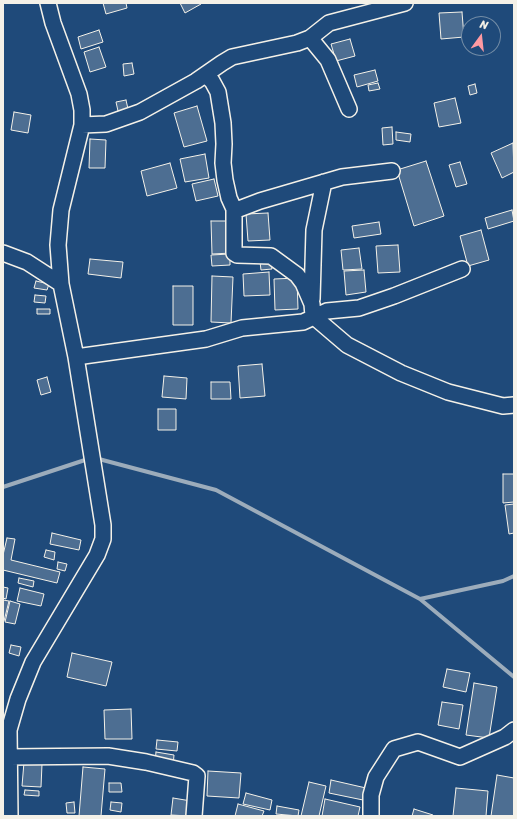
<!DOCTYPE html>
<style>
body{margin:0}
#map{position:relative;width:517px;height:819px;overflow:hidden;background:#1f4a7a;font-family:Sriracha,sans-serif}
canvas{display:block}
.frame{position:absolute;inset:0;border:4px solid #f4f1e8;pointer-events:none}
.north{position:absolute;left:461px;top:16px;width:40px;height:40px;box-sizing:border-box;background:#1f4a7a;border:1px solid #748da6;border-radius:50%;rotate:15deg;font-size:11px;font-weight:700;line-height:16px;text-align:center;color:#f4f1e8}
.north::after{content:'';display:block;margin:auto;width:14px;height:18px;background:#ff9aa2;clip-path:polygon(50% 0,100% 100%,50% 72%,0 100%)}
</style>
<div id="map">
<canvas width="517" height="819"></canvas>
<div class="frame"></div>
<div class="north">N</div>
</div>
<script>
const ctx = document.querySelector('canvas').getContext('2d');
ctx.lineJoin = 'round';
function toPath(rows) {
  const path = new Path2D();
  for (const r of rows) {
    path.moveTo(r[0], r[1]);
    for (let i = 2; i < r.length; i += 2) path.lineTo(r[i], r[i + 1]);
  }
  return path;
}
function strokePath(path, color, width, dash) {
  ctx.strokeStyle = color;
  ctx.lineWidth = width;
  ctx.lineCap = dash ? 'butt' : 'round';
  ctx.setLineDash(dash || []);
  ctx.stroke(path);
}
function fillPath(path, color) {
  ctx.fillStyle = color;
  ctx.fill(path, 'evenodd');
}
const stream = toPath([
 [95,458,216,490,420,599,503,581,514,576],
 [3,487,88,459],
 [420,599,514,677]
]);
const building = toPath([
 [103,3,126,3,127,8,106,14,103,3],
 [180,3,200,3,201,4,185,13,180,3],
 [462,12,464,37,441,39,439,13,462,12],
 [99,30,103,42,81,49,78,37,99,30],
 [350,39,355,56,336,61,331,44,350,39],
 [99,47,106,67,90,72,84,52,99,47],
 [132,63,134,74,124,76,123,64,132,63],
 [375,70,378,81,357,87,354,75,375,70],
 [378,83,380,89,369,91,368,85,378,83],
 [475,84,477,93,470,95,468,86,475,84],
 [455,98,461,123,439,127,434,103,455,98],
 [126,100,128,109,118,111,116,102,126,100],
 [197,106,207,141,184,147,174,113,197,106],
 [14,112,31,115,28,133,11,130,14,112],
 [392,127,393,144,383,145,382,128,392,127],
 [396,132,411,134,410,142,396,140,396,132],
 [90,139,106,140,105,168,89,168,90,139],
 [513,143,514,172,502,178,491,153,513,143],
 [205,154,209,178,185,182,180,159,205,154],
 [426,161,444,216,414,226,397,170,426,161],
 [460,162,467,184,456,187,449,165,460,162],
 [170,163,177,188,147,196,141,171,170,163],
 [214,179,218,196,196,201,192,184,214,179],
 [512,210,514,221,488,229,485,218,512,210],
 [268,213,270,240,248,241,246,214,268,213],
 [211,221,231,221,232,253,212,254,211,221],
 [379,222,381,234,354,238,352,226,379,222],
 [481,230,489,260,468,266,460,236,481,230],
 [398,245,400,272,378,273,376,246,398,245],
 [359,248,362,269,343,270,341,250,359,248],
 [230,254,230,265,212,266,211,255,230,254],
 [90,259,123,262,121,278,88,274,90,259],
 [271,261,272,269,261,270,260,262,271,261],
 [364,270,366,292,346,295,344,271,364,270],
 [269,272,270,295,244,296,243,274,269,272],
 [212,276,233,277,231,323,211,322,212,276],
 [297,278,298,309,275,310,274,279,297,278],
 [36,281,49,284,47,290,34,288,36,281],
 [173,286,193,286,193,325,173,325,173,286],
 [35,295,46,296,45,303,34,302,35,295],
 [37,309,50,309,50,314,37,314,37,309],
 [262,364,265,396,240,398,238,366,262,364],
 [164,376,187,378,186,399,162,397,164,376],
 [47,377,51,392,41,395,37,380,47,377],
 [211,382,230,382,231,399,211,399,211,382],
 [158,409,176,409,176,430,158,430,158,409],
 [503,474,514,474,514,502,503,503,503,474],
 [514,504,514,533,509,534,505,505,514,504],
 [52,533,81,540,79,550,50,544,52,533],
 [7,538,15,539,11,560,60,572,57,583,3,570,3,555,7,538],
 [46,550,55,552,54,560,44,557,46,550],
 [58,562,67,564,65,571,57,569,58,562],
 [19,578,34,581,33,587,18,583,19,578],
 [3,587,8,588,6,599,3,598,3,587],
 [20,588,44,594,41,606,17,601,20,588],
 [3,600,9,601,4,621,3,621,3,600],
 [10,601,20,604,15,624,5,622,10,601],
 [11,645,21,647,19,656,9,653,11,645],
 [72,653,112,662,106,686,67,677,72,653],
 [447,669,470,673,466,692,443,687,447,669],
 [474,683,497,687,489,738,466,735,474,683],
 [442,702,463,705,459,729,438,725,442,702],
 [131,709,132,739,105,739,104,710,131,709],
 [157,740,178,742,177,751,156,749,157,740],
 [156,752,174,755,173,766,155,763,156,752],
 [24,762,42,764,41,787,22,786,24,762],
 [83,767,105,769,101,816,79,816,83,767],
 [208,771,241,773,239,798,207,796,208,771],
 [497,775,514,778,514,816,491,816,497,775],
 [331,780,366,788,363,800,329,793,331,780],
 [309,782,326,786,319,816,301,816,309,782],
 [109,783,121,783,122,792,109,792,109,783],
 [456,788,488,791,486,816,453,816,456,788],
 [25,790,39,791,39,796,24,795,25,790],
 [246,793,272,800,270,810,243,804,246,793],
 [173,798,191,801,189,816,171,815,173,798],
 [325,799,360,807,358,816,322,816,325,799],
 [74,802,75,813,67,813,66,803,74,802],
 [111,802,122,803,121,812,110,810,111,802],
 [238,804,264,811,262,816,235,816,238,804],
 [277,806,299,810,298,816,276,814,277,806],
 [414,809,433,815,433,816,412,816,414,809]
]);
const minor = toPath([
 [310,38,328,60,349,109],
 [205,75,212,81,218,92,223,123,224,144,223,163,225,180,229,198,234,209,234,253,237,255,271,256,297,275,303,283,312,304,313,316,347,345,401,373,448,392,503,406,514,405],
 [82,125,106,124,140,112,196,81,222,63,232,57,297,43,310,38,329,23,405,3],
 [234,209,239,209,260,201,342,177,392,171],
 [3,253,27,262,61,284],
 [312,299,314,230,324,182],
 [76,357,206,339,242,328,303,322,327,311,359,308,394,296,462,269],
 [9,757,108,756,146,762,193,773,197,776,194,816],
 [10,816,9,730,18,699,33,662,97,555,103,539,103,525,76,357,61,284,58,245,61,210,82,125,82,110,79,94,53,23,48,3],
 [371,816,371,795,376,777,394,749,418,742,460,757,505,737,514,730]
]);
strokePath(stream, '#9cacbb', 4);
fillPath(building, '#4d6e92');
strokePath(building, '#f4f1e8', 1);
strokePath(minor, '#f4f1e8', 18);
strokePath(minor, '#1f4a7a', 15);
</script>
